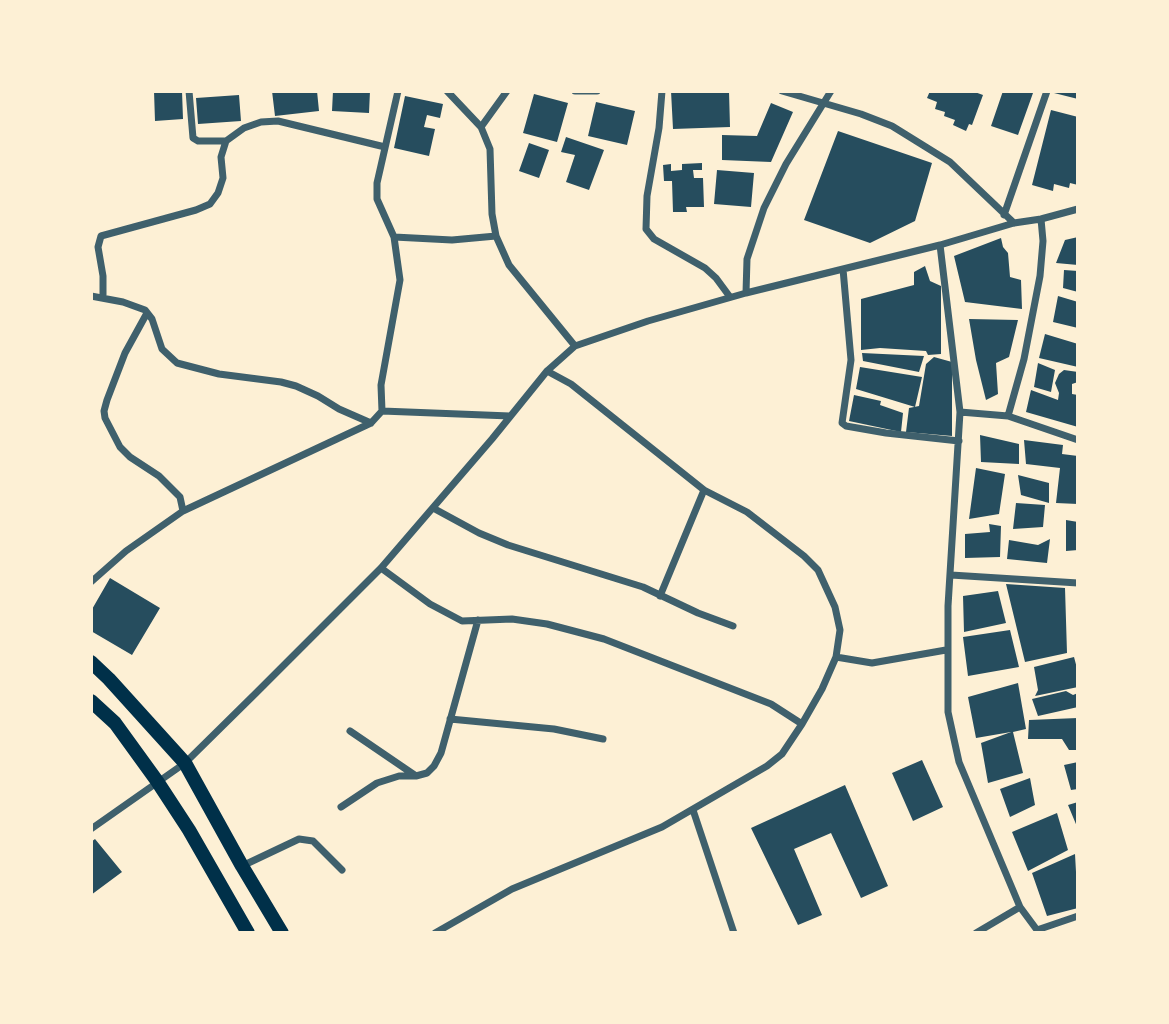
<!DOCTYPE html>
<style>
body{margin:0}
#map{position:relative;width:1169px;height:1024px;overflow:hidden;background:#fdf0d5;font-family:"Work Sans",sans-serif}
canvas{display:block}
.frame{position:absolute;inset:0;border:93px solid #fdf0d5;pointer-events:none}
</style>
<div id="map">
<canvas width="1169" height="1024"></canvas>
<div class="frame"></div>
</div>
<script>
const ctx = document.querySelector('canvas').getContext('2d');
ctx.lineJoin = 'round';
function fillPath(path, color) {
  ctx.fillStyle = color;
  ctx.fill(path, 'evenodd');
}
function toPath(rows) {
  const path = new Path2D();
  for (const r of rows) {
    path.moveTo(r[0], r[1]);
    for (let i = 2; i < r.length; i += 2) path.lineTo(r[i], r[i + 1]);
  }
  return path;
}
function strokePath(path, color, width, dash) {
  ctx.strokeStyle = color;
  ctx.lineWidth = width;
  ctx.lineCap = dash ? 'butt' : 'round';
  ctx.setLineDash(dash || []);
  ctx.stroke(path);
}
const building = toPath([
 [154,91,182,91,183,119,155,121],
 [272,91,317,91,319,111,275,116],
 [333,91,370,91,369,113,332,111],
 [671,91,729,91,730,127,673,129],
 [930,91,972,91,983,95,972,125,969,124,966,131,953,125,955,120,944,116,945,112,935,109,937,102,927,98],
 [1003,91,1033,93,1018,135,991,126],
 [1054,91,1078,91,1078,99,1054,93],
 [534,94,568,103,557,142,523,133],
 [239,95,241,121,198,124,196,98],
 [405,96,443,104,440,118,427,115,424,127,435,129,429,156,394,148],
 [596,102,635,111,627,145,588,136],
 [771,103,793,112,771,162,722,160,722,135,757,136],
 [1051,110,1078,117,1078,185,1070,183,1069,188,1054,184,1053,191,1032,185],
 [838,131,932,163,915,221,870,243,804,220],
 [566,137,604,150,589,190,566,182,575,155,561,152],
 [529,143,549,150,539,178,519,171],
 [702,163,702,170,693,170,694,178,703,178,704,207,686,207,687,212,673,212,672,181,664,181,663,165,671,164,671,171,682,170,682,164],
 [717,170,754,173,751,207,714,204],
 [1078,237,1078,265,1056,263,1065,240],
 [1001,238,1003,247,1008,253,1010,277,1021,280,1022,309,965,302,954,256],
 [925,266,930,281,941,286,941,354,928,355,926,351,880,348,861,350,861,299,914,285,914,272],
 [1064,270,1078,271,1078,292,1063,288],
 [1058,296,1078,302,1078,328,1053,322],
 [969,319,1018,320,1009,357,996,363,998,394,986,400,976,360],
 [1045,334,1078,344,1078,367,1039,358],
 [862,353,924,356,919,372,863,361],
 [934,357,952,362,952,436,906,432,909,408,919,406,926,364],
 [1038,363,1055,370,1051,392,1034,387],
 [860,367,922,377,915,407,856,389],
 [1064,370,1078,372,1078,382,1072,384,1072,394,1078,395,1078,427,1026,412,1031,390,1058,400,1059,393,1055,383,1059,374],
 [854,395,881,401,880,405,903,413,901,432,849,421],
 [980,435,1019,444,1019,464,981,462],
 [1024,440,1063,445,1062,454,1078,456,1078,504,1056,503,1060,468,1026,464],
 [976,468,1005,474,999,514,969,519],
 [1018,475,1049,483,1049,503,1021,495],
 [1016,503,1045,505,1043,527,1013,529],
 [1066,520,1078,522,1078,550,1066,551],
 [989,524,1001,526,1000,557,965,558,965,534,990,532],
 [1050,539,1047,563,1007,559,1009,540,1038,545],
 [110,578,160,608,132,655,91,631,91,611],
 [1006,584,1065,588,1067,653,1025,662],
 [998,591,1006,623,964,632,963,596],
 [1010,630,1019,667,968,676,963,637],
 [1074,657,1078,672,1078,687,1035,696,1038,690,1034,667],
 [1018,683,1026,729,1013,732,1023,773,988,783,981,743,1011,732,976,738,968,697],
 [1066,691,1073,695,1078,693,1078,707,1038,716,1032,699],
 [1078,718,1078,750,1069,750,1062,739,1028,739,1029,720],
 [922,760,943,807,913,821,892,773],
 [1078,762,1078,789,1071,790,1064,765],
 [1030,778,1035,805,1010,817,1000,789],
 [845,785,888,886,861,898,831,833,794,849,822,915,798,925,751,828],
 [1078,802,1078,829,1068,805],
 [1057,813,1068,850,1028,871,1012,832],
 [95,839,122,872,91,895,91,842],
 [1075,854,1078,908,1047,916,1032,873]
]);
const minor = toPath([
 [189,91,193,138,198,141,226,141],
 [447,91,481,127,490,149,492,214,496,236,509,265,575,346],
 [575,91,597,91],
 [662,91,659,128,647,196,646,229,654,239,705,268,716,278,730,297],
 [782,91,861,114,892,126,950,162,1014,223],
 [481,127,507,91],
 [1004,215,1047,91],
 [394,237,452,240,496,236],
 [940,245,960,412,948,606,948,712,959,762,1020,907,1037,930],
 [843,269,851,360,842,423,846,426,886,433,959,441],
 [746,293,747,259,764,208,786,164,831,91],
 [91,296,123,302,145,310,152,319,162,349,177,363,219,374,281,382,296,386,318,396,339,409,371,423],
 [103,298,103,276,98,247,101,236,196,210,210,204,218,193,223,178,221,157,226,141,244,128,261,122,278,121,385,147],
 [147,313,125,353,107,400,104,411,105,418,120,447,130,457,159,476,180,497,183,511],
 [382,411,381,385,400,280,394,237,377,199,377,183,398,91],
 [960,412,1008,416,1078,440],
 [1008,416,1024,359,1040,276,1043,241,1041,219],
 [433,508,479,533,508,545,643,587,698,613,733,626],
 [381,568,430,604,462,621,512,619,547,624,604,639,771,704,802,724],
 [951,575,1078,583],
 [91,582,126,551,183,511,371,423,382,411,510,416],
 [660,596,704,490],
 [836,657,872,663,946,650],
 [450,719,554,729,603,739],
 [416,776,427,773,434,766,441,753,478,620],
 [341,807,377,783,399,776,416,776,350,731],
 [693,810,734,933],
 [91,829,185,763,256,693,381,568,492,439,547,371,575,346,648,321,746,293,940,245,1014,223,1041,219,1078,209],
 [242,866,299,839,313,841,342,870],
 [1038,932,1037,930,1078,916],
 [435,933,512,889,662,827,767,766,782,754,802,724,822,689,836,657,840,630,835,607,818,570,804,556,747,512,704,490,571,384,547,371],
 [976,933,1020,907]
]);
const secondary = toPath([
 [91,662,109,679,185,763,242,866,282,933],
 [91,701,115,723,157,781,189,830,248,933]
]);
fillPath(building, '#264d5e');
strokePath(minor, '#3f606c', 7);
strokePath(secondary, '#003049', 14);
</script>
